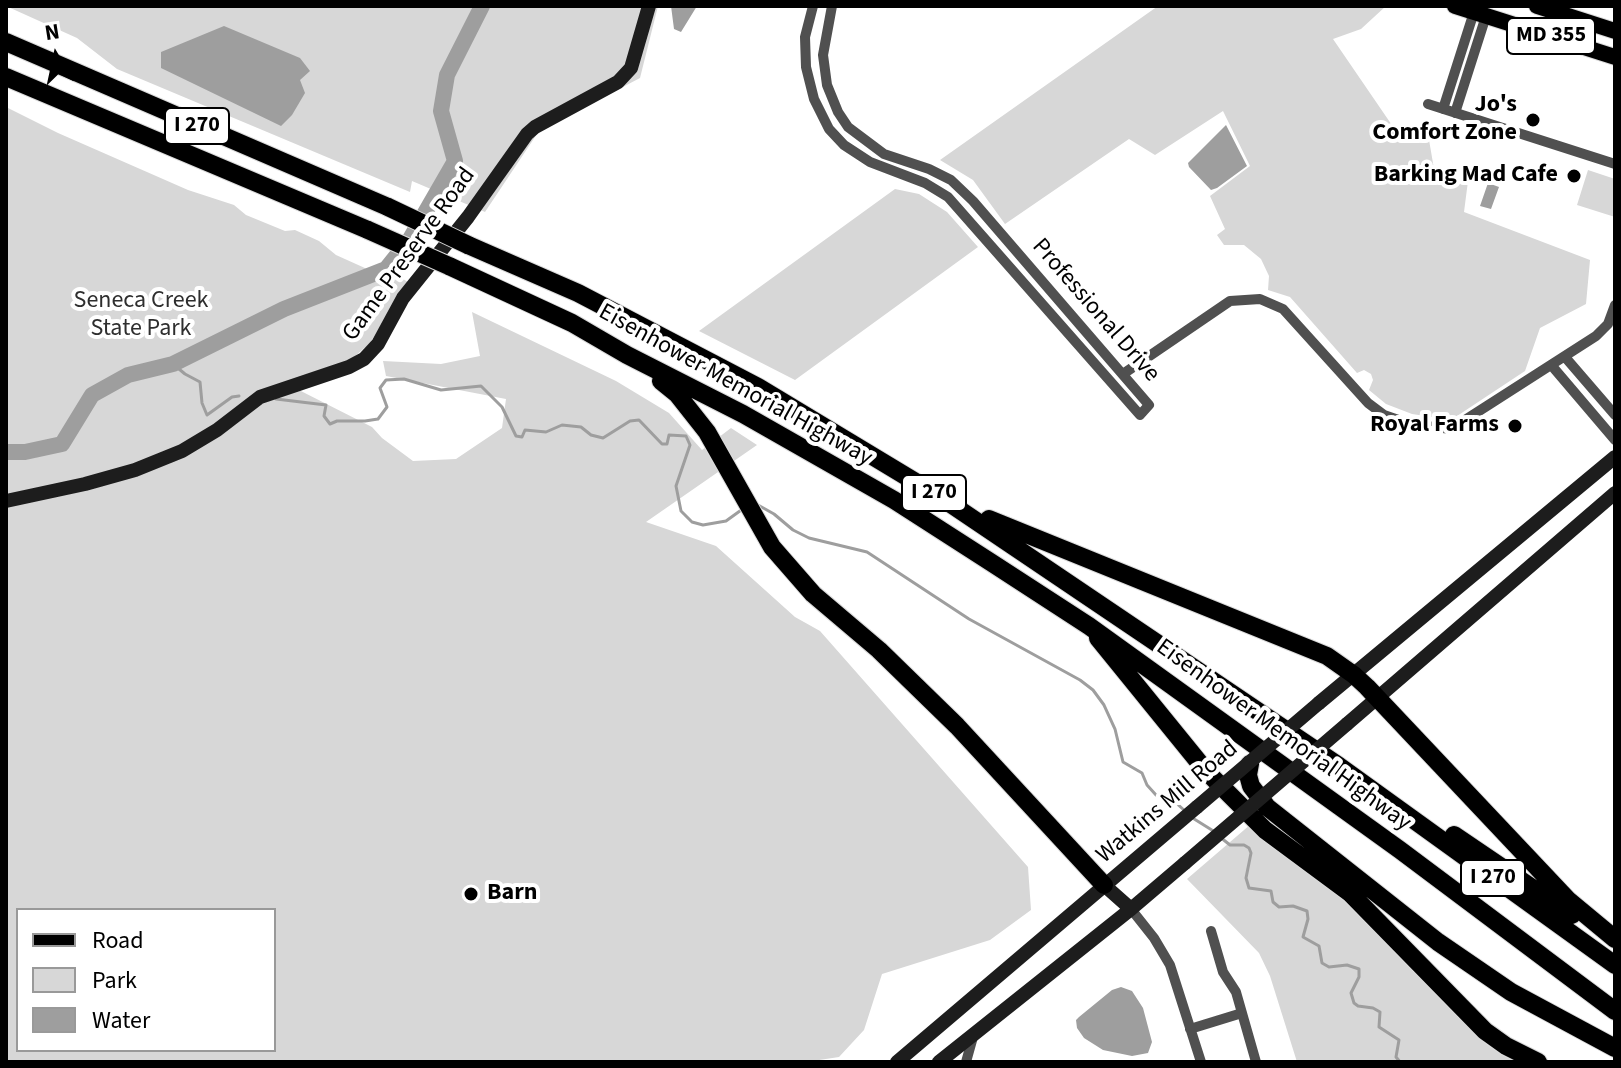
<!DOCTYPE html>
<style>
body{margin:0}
#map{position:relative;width:1621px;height:1068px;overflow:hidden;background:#fff;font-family:"Source Sans 3",sans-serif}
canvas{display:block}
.frame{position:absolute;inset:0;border:8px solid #000;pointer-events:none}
.legend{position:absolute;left:16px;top:908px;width:260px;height:144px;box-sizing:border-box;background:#fff;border:2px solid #999;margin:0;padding:10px 14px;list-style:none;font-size:24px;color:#000}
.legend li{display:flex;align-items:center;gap:16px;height:40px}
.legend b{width:40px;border:2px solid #999}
.north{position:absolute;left:16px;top:16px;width:80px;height:80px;-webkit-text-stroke:6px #fff;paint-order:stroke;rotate:351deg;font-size:22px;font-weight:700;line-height:32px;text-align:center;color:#000}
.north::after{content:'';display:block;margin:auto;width:28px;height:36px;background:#000;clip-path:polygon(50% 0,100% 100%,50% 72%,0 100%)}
</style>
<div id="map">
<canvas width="1621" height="1068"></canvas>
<div class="frame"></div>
<ul class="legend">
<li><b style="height:10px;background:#000"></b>Road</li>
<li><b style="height:22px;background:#d7d7d7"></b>Park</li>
<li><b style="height:22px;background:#9e9e9e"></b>Water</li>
</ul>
<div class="north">N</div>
</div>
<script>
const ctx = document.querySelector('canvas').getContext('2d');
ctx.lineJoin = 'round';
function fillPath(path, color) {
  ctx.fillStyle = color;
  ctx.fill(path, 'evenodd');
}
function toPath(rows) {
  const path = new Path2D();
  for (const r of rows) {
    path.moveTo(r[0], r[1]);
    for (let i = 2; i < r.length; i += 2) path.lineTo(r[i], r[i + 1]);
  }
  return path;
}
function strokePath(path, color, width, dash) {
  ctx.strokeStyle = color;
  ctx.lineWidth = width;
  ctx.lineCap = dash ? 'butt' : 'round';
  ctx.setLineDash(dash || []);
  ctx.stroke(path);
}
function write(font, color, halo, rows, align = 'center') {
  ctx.font = font + ' "Source Sans 3",sans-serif';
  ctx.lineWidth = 8;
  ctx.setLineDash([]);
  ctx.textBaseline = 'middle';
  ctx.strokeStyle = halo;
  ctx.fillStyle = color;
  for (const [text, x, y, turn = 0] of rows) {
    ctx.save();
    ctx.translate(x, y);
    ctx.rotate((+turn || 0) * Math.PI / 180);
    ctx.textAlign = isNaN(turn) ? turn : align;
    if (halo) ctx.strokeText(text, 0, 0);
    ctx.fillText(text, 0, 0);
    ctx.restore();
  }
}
const green = toPath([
 [6,6,658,6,640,78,539,131,485,212,412,181,410,192,117,69,77,38],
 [1158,6,1386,6,1361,29,1333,39,1398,134,1428,134,1434,169,1468,181,1464,212,1590,260,1586,304,1540,328,1525,371,1451,420,1412,414,1386,404,1369,390,1373,380,1371,374,1364,370,1357,373,1290,297,1268,290,1269,276,1261,259,1244,245,1224,245,1217,235,1225,229,1210,196,1250,166,1223,111,1155,155,1129,139,1005,224,973,180,940,160],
 [6,107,58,133,188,190,234,205,246,215,285,231,295,230,319,241,336,255,376,273,386,269,408,282,370,343,353,358,341,366,287,384,372,427,382,438,413,461,456,459,502,428,506,399,386,376,383,361,441,364,480,356,472,312,616,381,669,413,702,450,731,428,757,445,646,522,716,546,795,617,820,631,1028,867,1031,910,990,940,882,974,864,1030,839,1057,806,1062,6,1062],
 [18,910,274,910,274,1050,18,1050],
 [1588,170,1615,179,1615,217,1577,205],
 [895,189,919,194,947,212,978,247,795,380,699,331],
 [1251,824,1342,892,1526,1062,1297,1062,1270,976,1259,953,1187,879]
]);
const water = toPath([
 [671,6,697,6,681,32,674,29],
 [224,26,300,58,310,71,300,80,305,93,292,115,281,126,161,68,161,52],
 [1226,125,1247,166,1217,188,1211,190,1189,167,1188,163],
 [1488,183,1499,187,1491,209,1480,206],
 [1121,987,1132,991,1143,1008,1152,1042,1148,1053,1132,1056,1103,1050,1084,1038,1077,1028,1076,1020,1079,1017,1112,990]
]);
const stream = toPath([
 [173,364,185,374,200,382,202,403,207,415,232,397,239,396],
 [276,399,326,405,324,416,330,424,337,421,365,421,378,419,387,407,380,388,386,380,404,379,441,390,481,386,502,407,516,436,522,437,525,430,546,432,562,425,581,427,591,435,603,438,630,421,639,420,662,444,667,444,669,435,686,436,690,445,676,486,681,511,692,522,703,525,726,521,744,508],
 [758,505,774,514,793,530,809,538,867,552,969,619,1080,680,1093,690,1104,705,1115,729,1123,762,1142,773,1147,785,1156,795,1174,801,1185,811],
 [1191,817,1215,832],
 [1220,837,1230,845,1244,845,1249,848,1251,853,1246,878,1249,888,1271,891,1273,902,1279,907,1293,906,1307,911,1308,919,1303,937,1319,946,1322,963,1329,967,1347,965,1359,969,1359,977,1351,993,1354,1003,1358,1006,1373,1008,1380,1012,1379,1027,1399,1040,1396,1057,1400,1062]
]);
const river = toPath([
 [6,452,25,452,62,444,92,395,128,375,173,364,284,309,386,269,410,239,455,161,441,111,447,75,482,6]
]);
const street = toPath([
 [813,6,805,37,806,67,814,99,829,129,844,145,870,162,925,183,948,197,1140,415,1149,405,973,201,951,180,929,169,884,154,848,127,838,112,827,85,823,55,832,6],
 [1428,104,1615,164],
 [1443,109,1474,12],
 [1455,113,1486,16],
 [1565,357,1615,415],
 [1552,366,1615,440],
 [1123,374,1230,301,1260,299,1283,309,1368,403,1384,415,1410,424,1451,429,1596,336,1608,324,1615,305],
 [1131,909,1154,938,1170,965,1201,1062],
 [1211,931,1223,972,1236,992,1256,1062],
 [1190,1029,1242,1013],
 [966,1062,973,1037]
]);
const secondary = toPath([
 [6,501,85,484,135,470,182,451,217,430,260,397,349,367,364,359,378,344,403,298,468,217,527,134,535,127,618,82,631,68,649,6],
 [1319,703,1615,457],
 [1347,724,1615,493],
 [1104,885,1131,909],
 [897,1062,1197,807],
 [939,1062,1131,909,1185,863]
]);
const primary = toPath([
 [1455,6,1615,57],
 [1537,6,1615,31]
]);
const highway = toPath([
 [6,42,388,207],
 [6,77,368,230],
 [468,245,578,293,758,387,942,498,1339,766,1615,965],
 [449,266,572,323,627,355,743,414,894,500,992,563,1089,626,1400,850,1615,1011],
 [661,381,677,394,707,432,772,547,813,594,879,650,957,726,1104,885],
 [989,519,1327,656,1354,675,1367,687,1568,900,1615,939],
 [1098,638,1206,771,1265,830,1350,893,1485,1031,1506,1046,1538,1062],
 [1250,764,1248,775,1251,786,1267,807,1438,942,1511,992,1615,1048],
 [1454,835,1572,915]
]);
const secondaryBridge = toPath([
 [1197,807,1319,703],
 [1185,863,1347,724]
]);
const highwayBridge = toPath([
 [388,207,468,245],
 [368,230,449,266]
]);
const markers = [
 [1533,120,8,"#000"],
 [1574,176,8,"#000"],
 [1515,426,8,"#000"],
 [471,894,8,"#000"]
];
const shields = [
 [1551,36,88],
 [197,126,64],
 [934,493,64],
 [1493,878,64]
];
const shieldNames = [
 ["MD 355",1551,36],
 ["I 270",197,126],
 ["I 270",934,493],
 ["I 270",1493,878]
];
const poiNames = [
 ["Jo's",1517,106],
 ["Comfort Zone",1517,134],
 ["Barking Mad Cafe",1558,176],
 ["Royal Farms",1499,426],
 ["Barn",487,894,"left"]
];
const streetNames = [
 ["Game Preserve Road",410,255,-54],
 ["Professional Drive",1095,311,49],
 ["Eisenhower Memorial Highway",735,386,29],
 ["Eisenhower Memorial Highway",1283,736,36],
 ["Watkins Mill Road",1168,803,-40]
];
const parkNames = [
 ["Seneca Creek",141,302],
 ["State Park",141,330]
];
fillPath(green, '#d7d7d7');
fillPath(water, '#9e9e9e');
strokePath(stream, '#9e9e9e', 3);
strokePath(river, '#9e9e9e', 16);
strokePath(primary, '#dbdbdb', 18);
strokePath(highway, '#dbdbdb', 20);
strokePath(street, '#505050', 10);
strokePath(secondary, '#1d1d1d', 14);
strokePath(primary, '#000', 16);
strokePath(highway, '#000', 18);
strokePath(highwayBridge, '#dbdbdb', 20, []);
strokePath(secondaryBridge, '#1d1d1d', 14);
strokePath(highwayBridge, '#000', 18);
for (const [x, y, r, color] of markers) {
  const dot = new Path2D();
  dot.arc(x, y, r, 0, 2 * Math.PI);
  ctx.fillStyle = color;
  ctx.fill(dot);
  strokePath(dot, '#fff', 3);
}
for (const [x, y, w] of shields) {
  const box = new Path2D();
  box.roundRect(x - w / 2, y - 18, w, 36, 6);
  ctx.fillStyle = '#fff';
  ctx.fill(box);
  strokePath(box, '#000', 2);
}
write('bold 22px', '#000', null, shieldNames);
write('bold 24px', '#000', '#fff', poiNames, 'right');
write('24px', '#000', '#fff', streetNames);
write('24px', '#2e2e2e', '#fff', parkNames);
</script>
